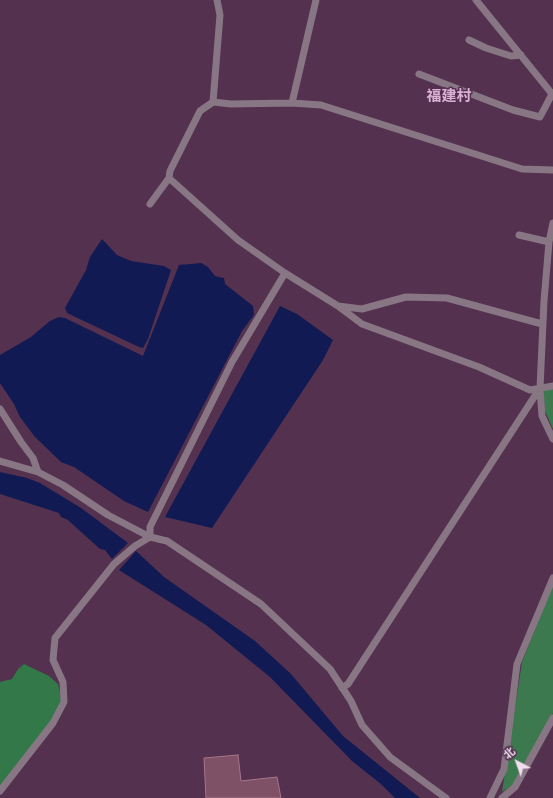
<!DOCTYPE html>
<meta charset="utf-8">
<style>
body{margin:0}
#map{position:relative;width:553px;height:798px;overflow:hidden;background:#53314f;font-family:Montserrat,"Noto Sans SC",sans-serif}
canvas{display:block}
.north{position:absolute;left:497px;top:742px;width:40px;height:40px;-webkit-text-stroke:3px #53314f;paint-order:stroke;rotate:319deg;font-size:11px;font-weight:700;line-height:16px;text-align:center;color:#f3ddf0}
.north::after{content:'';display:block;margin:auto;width:14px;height:18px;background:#f3ddf0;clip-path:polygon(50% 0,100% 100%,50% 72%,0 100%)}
</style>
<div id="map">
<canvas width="553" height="798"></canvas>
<div class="north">北</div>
</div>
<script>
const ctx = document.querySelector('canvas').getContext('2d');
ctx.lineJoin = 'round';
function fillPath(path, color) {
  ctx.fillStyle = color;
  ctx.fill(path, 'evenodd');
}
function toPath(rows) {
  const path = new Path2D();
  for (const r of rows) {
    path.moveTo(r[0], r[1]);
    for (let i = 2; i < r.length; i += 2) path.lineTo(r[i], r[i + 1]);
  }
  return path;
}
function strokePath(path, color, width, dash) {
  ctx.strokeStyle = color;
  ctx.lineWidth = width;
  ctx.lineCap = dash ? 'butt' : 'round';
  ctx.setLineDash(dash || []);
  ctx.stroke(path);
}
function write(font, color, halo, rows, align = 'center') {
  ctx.font = font + ' Montserrat,"Noto Sans SC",sans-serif';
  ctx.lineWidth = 3;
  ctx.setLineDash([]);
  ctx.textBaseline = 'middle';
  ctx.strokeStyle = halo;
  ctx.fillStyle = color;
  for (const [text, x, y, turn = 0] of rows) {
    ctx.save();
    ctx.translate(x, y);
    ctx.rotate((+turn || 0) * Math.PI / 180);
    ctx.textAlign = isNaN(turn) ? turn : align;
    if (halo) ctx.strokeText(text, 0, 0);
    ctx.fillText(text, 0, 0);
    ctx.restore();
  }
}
const green = toPath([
 [543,389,553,389,553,429,545,411],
 [553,585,553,713,513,785,502,792,522,662]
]);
const forest = toPath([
 [24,664,49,676,58,684,62,702,51,722,0,787,0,682,12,679,18,669]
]);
const water = toPath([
 [102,239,117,255,131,261,164,266,171,270,148,339,143,348,139,347,67,313,65,308,86,270,90,257],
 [201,263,208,267,215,276,224,278,225,284,253,306,254,315,242,331,148,512,124,501,74,467,61,462,35,437,20,417,14,404,0,383,0,355,31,337,50,321,59,317,65,318,143,356,179,265],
 [280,306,297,314,333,340,323,360,212,528,165,517],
 [0,472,27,478,40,483,81,508,128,543,112,559,105,550,100,549,68,520,61,517,59,513,0,494],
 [136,551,164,577,255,641,291,674,343,736,420,798,395,798,381,784,352,761,270,677,206,625,119,570]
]);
const building = toPath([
 [238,755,241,781,277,777,281,798,206,798,204,758,238,755]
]);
const street = toPath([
 [476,0,553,95],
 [469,40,486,48,511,56,521,55],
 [419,74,513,110,540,117,552,94],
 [213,102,220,15,217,0],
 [292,103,316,0],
 [150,204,169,178],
 [553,223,549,242,544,301,540,388,542,416,553,439],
 [519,235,549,242],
 [338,306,362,324,479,367,530,390,553,386],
 [542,324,447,298,406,297,362,309,338,306,285,273,238,240,169,178,170,171,200,111,213,102,231,104,292,103,321,105,522,169,553,170],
 [0,409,21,442,33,458,38,472],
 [0,461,38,472,63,485,108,515,150,537],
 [150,537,150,527,232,362,285,273],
 [342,688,348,684,540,388],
 [0,791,53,723,64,702,63,682,53,660,55,638,114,564,135,546,150,537,167,541,261,604,330,669,351,701,362,725,390,757,446,798],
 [490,798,504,769,517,664,553,578],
 [502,798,515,787,553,718]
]);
const quarterNames = [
 ["福建村",449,97]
];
fillPath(green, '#3d794e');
fillPath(forest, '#337848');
fillPath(water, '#121a53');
fillPath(building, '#7f5166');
strokePath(building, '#a7768c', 1);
strokePath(street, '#887685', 7);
write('bold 15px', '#dab0d4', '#53314f', quarterNames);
</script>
